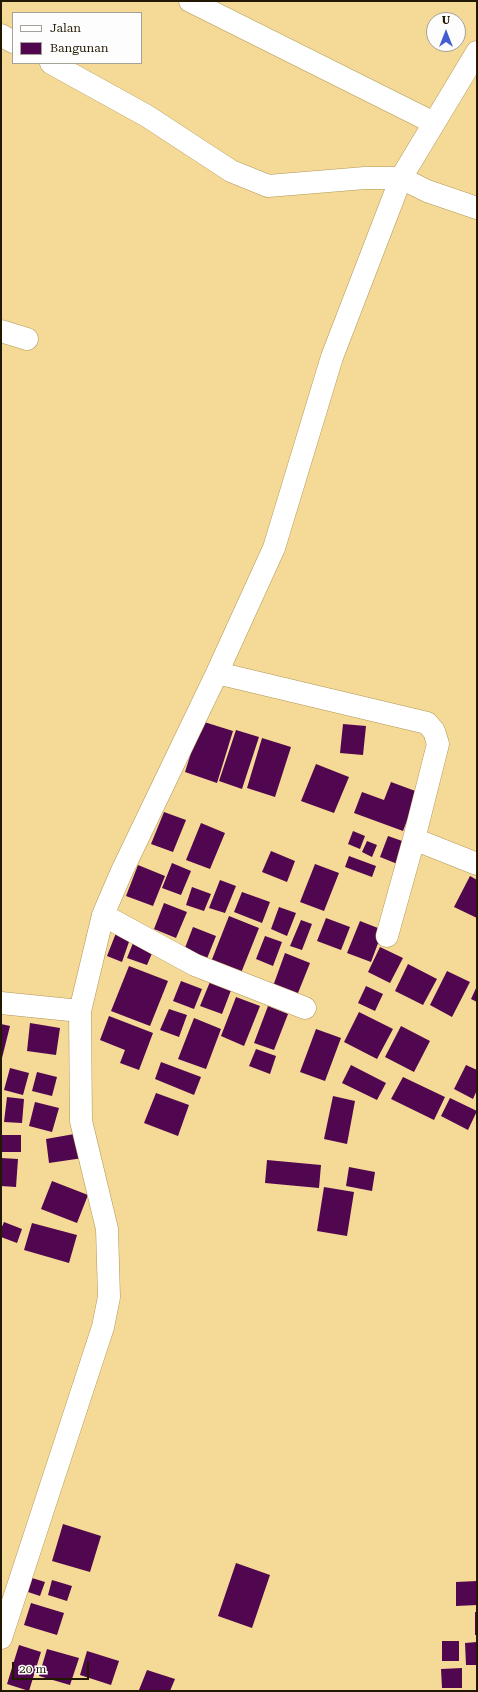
<!DOCTYPE html>
<style>
body{margin:0}
#map{position:relative;width:478px;height:1692px;overflow:hidden;background:#f4da96;font-family:"Roboto Serif",serif}
canvas{display:block}
.frame{position:absolute;inset:0;border:2px solid #221800;pointer-events:none}
.legend{position:absolute;left:12px;top:12px;width:130px;height:52px;box-sizing:border-box;background:#fdfdfd;border:1px solid #a5a198;margin:0;padding:5px 7px;list-style:none;font-size:12px;color:#221800}
.legend li{display:flex;align-items:center;gap:8px;height:20px}
.legend b{width:20px;border:1px solid #a5a198}
.north{position:absolute;left:426px;top:12px;width:40px;height:40px;box-sizing:border-box;background:#fdfdfd;border:1px solid #a5a198;border-radius:50%;rotate:0deg;font-size:11px;font-weight:700;line-height:16px;text-align:center;color:#221800}
.north::after{content:'';display:block;margin:auto;width:14px;height:18px;background:#415dd0;clip-path:polygon(50% 0,100% 100%,50% 72%,0 100%)}
.scale{position:absolute;left:12px;top:1662px;width:77px;height:18px;box-sizing:border-box;border:2px solid #221800;border-top:0;padding-left:5px;font-size:12px;line-height:14px;white-space:nowrap;color:#221800;-webkit-text-stroke:3px #fdfdfd;paint-order:stroke}
</style>
<div id="map">
<canvas width="478" height="1692"></canvas>
<div class="frame"></div>
<ul class="legend">
<li><b style="height:5px;background:#fff"></b>Jalan</li>
<li><b style="height:11px;background:#510650"></b>Bangunan</li>
</ul>
<div class="north">U</div>
<div class="scale">20 m</div>
</div>
<script>
const ctx = document.querySelector('canvas').getContext('2d');
ctx.lineJoin = 'round';
function fillPath(path, color) {
  ctx.fillStyle = color;
  ctx.fill(path, 'evenodd');
}
function toPath(rows) {
  const path = new Path2D();
  for (const r of rows) {
    path.moveTo(r[0], r[1]);
    for (let i = 2; i < r.length; i += 2) path.lineTo(r[i], r[i + 1]);
  }
  return path;
}
function strokePath(path, color, width, dash) {
  ctx.strokeStyle = color;
  ctx.lineWidth = width;
  ctx.lineCap = dash ? 'butt' : 'round';
  ctx.setLineDash(dash || []);
  ctx.stroke(path);
}
const building = toPath([
 [201,721,233,731,217,783,185,772],
 [343,724,366,726,363,755,340,753],
 [236,730,259,737,242,789,219,781],
 [262,738,291,747,275,797,247,788],
 [316,764,349,777,334,813,301,801],
 [391,782,418,792,403,831,354,813,362,792,384,800],
 [164,812,186,820,173,852,151,844],
 [201,823,225,833,210,869,186,860],
 [353,831,365,836,360,849,348,844],
 [388,836,408,843,400,865,380,857],
 [367,841,377,845,372,857,362,852],
 [271,851,295,861,287,882,262,872],
 [349,856,376,866,372,877,345,867],
 [172,863,191,871,181,895,162,888],
 [315,864,339,873,324,911,300,902],
 [138,865,165,876,153,906,126,896],
 [470,876,477,880,477,918,454,907],
 [220,880,236,886,225,913,209,908],
 [192,887,211,894,204,911,186,905],
 [242,892,270,902,262,923,234,912],
 [164,903,187,912,176,938,154,929],
 [279,907,296,913,287,936,271,929],
 [229,916,259,928,239,978,209,967],
 [326,918,350,927,341,950,317,941],
 [301,920,312,924,302,950,290,946],
 [360,921,383,930,371,962,347,953],
 [193,927,216,936,206,961,183,953],
 [116,933,130,939,122,962,107,956],
 [265,936,282,942,273,966,256,959],
 [133,943,153,951,147,965,127,958],
 [380,947,403,958,390,983,368,972],
 [285,953,310,963,296,998,272,989],
 [408,964,437,979,423,1005,395,991],
 [129,966,168,981,150,1026,111,1011],
 [447,971,470,982,452,1017,430,1005],
 [212,977,233,985,222,1014,200,1006],
 [181,981,202,989,194,1009,173,1001],
 [366,986,383,994,375,1011,358,1003],
 [477,986,477,1002,471,999],
 [236,997,260,1006,244,1046,221,1036],
 [268,1006,288,1014,274,1050,254,1043],
 [169,1009,187,1015,179,1037,160,1030],
 [359,1012,393,1029,377,1059,344,1042],
 [109,1016,153,1033,139,1070,120,1063,125,1050,100,1040],
 [194,1018,221,1029,206,1069,178,1059],
 [30,1023,60,1028,56,1055,27,1051],
 [1,1024,10,1026,2,1058,1,1058],
 [401,1026,430,1041,414,1072,385,1057],
 [316,1029,341,1038,325,1081,300,1072],
 [256,1049,276,1056,270,1074,249,1066],
 [161,1062,201,1077,194,1095,155,1079],
 [351,1065,386,1083,377,1100,342,1083],
 [466,1065,477,1070,477,1090,473,1099,454,1089],
 [10,1068,29,1073,23,1095,4,1090],
 [37,1072,57,1077,52,1096,32,1091],
 [403,1077,445,1097,434,1120,391,1099],
 [156,1093,189,1105,178,1136,144,1123],
 [333,1096,355,1101,347,1144,324,1139],
 [7,1097,24,1099,22,1123,4,1122],
 [450,1098,477,1111,468,1130,441,1116],
 [35,1102,59,1108,52,1132,29,1126],
 [80,1133,83,1158,49,1163,46,1139],
 [1,1135,21,1135,21,1152,1,1152],
 [1,1158,18,1159,16,1187,1,1186],
 [267,1160,321,1165,319,1188,265,1183],
 [349,1167,375,1172,372,1191,346,1186],
 [52,1181,88,1195,77,1223,41,1209],
 [324,1187,354,1192,347,1236,317,1231],
 [4,1222,22,1229,17,1243,1,1237,1,1229],
 [32,1223,77,1235,69,1263,24,1250],
 [63,1524,101,1536,90,1572,52,1561],
 [236,1563,270,1575,252,1628,218,1616],
 [32,1578,45,1582,40,1596,28,1592],
 [52,1580,72,1586,67,1601,48,1595],
 [477,1581,477,1605,456,1606,456,1582],
 [31,1603,64,1613,57,1635,24,1625],
 [475,1612,477,1612,477,1635,475,1635],
 [442,1641,459,1641,459,1661,442,1661],
 [477,1642,477,1665,466,1665,465,1643],
 [19,1645,41,1652,29,1691,7,1684],
 [47,1649,79,1658,70,1685,39,1676],
 [87,1651,119,1661,111,1685,80,1675],
 [462,1668,462,1688,442,1688,441,1669],
 [147,1670,175,1679,170,1691,139,1690]
]);
const minor = toPath([
 [190,1,434,123],
 [1,35,13,42],
 [51,63,147,116,231,171,268,186,365,178,401,178,427,191,477,208],
 [1,331,27,339],
 [217,673,427,723,434,731,438,744,414,839,477,864],
 [103,915,195,965,305,1008],
 [387,936,414,839],
 [1,1003,80,1011],
 [1,1638,103,1327,109,1297,107,1229,81,1121,80,1011,103,915,121,873,217,673,274,548,332,357,401,178,477,52]
]);
fillPath(building, '#510650');
strokePath(minor, '#b09755', 23);
strokePath(minor, '#fff', 22);
</script>
